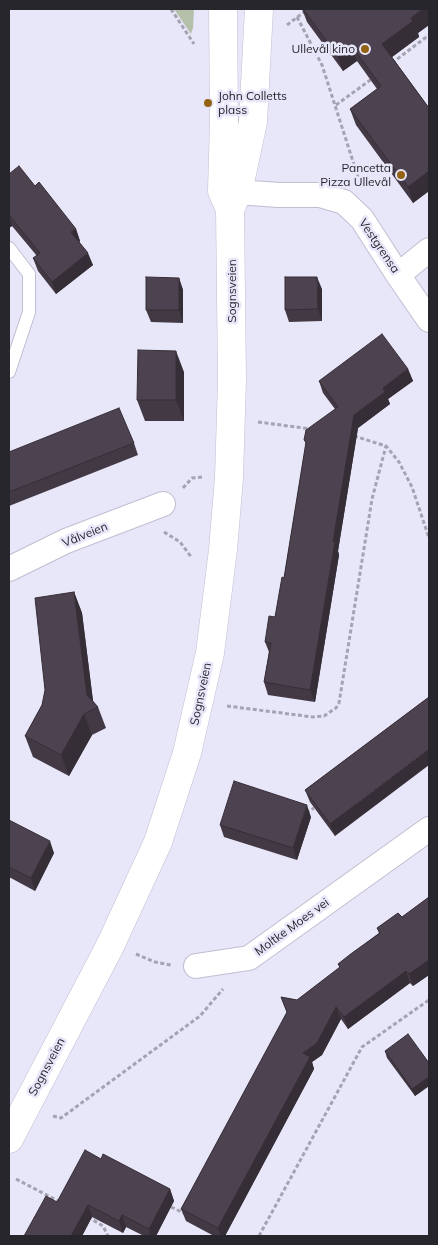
<!DOCTYPE html>
<meta charset="utf-8">
<style>
body{margin:0}
#map{position:relative;width:438px;height:1245px;overflow:hidden;background:#e8e6f9;font-family:Mulish,sans-serif}
canvas{display:block}
.frame{position:absolute;inset:0;border:10px solid #27262d;pointer-events:none}
</style>
<div id="map">
<canvas width="438" height="1245"></canvas>
<div class="frame"></div>
</div>
<script>
const ctx = document.querySelector('canvas').getContext('2d');
ctx.lineJoin = 'round';
function fillPath(path, color) {
  ctx.fillStyle = color;
  ctx.fill(path, 'evenodd');
}
function toPath(rows) {
  const path = new Path2D();
  for (const r of rows) {
    path.moveTo(r[0], r[1]);
    for (let i = 2; i < r.length; i += 2) path.lineTo(r[i], r[i + 1]);
  }
  return path;
}
function strokePath(path, color, width, dash) {
  ctx.strokeStyle = color;
  ctx.lineWidth = width;
  ctx.lineCap = dash ? 'butt' : 'round';
  ctx.setLineDash(dash || []);
  ctx.stroke(path);
}
function write(font, color, halo, rows, align = 'center') {
  ctx.font = font + ' Mulish,sans-serif';
  ctx.lineWidth = 5;
  ctx.setLineDash([]);
  ctx.textBaseline = 'middle';
  ctx.strokeStyle = halo;
  ctx.fillStyle = color;
  for (const [text, x, y, turn = 0] of rows) {
    ctx.save();
    ctx.translate(x, y);
    ctx.rotate((+turn || 0) * Math.PI / 180);
    ctx.textAlign = isNaN(turn) ? turn : align;
    if (halo) ctx.strokeText(text, 0, 0);
    ctx.fillText(text, 0, 0);
    ctx.restore();
  }
}
const green = toPath([
 [174,9,194,9,193,28,191,34]
]);
const path = toPath([
 [171,9,194,44],
 [297,17,322,65,359,180],
 [287,25,308,9],
 [392,63,429,35],
 [336,105,373,78],
 [258,422,311,429],
 [354,436,386,446,399,462,412,487,429,538],
 [183,488,192,478,202,477],
 [164,532,180,542,192,558],
 [227,706,313,717,324,716,336,708,339,703,372,499,386,446],
 [306,813,314,808],
 [136,954,155,962,171,965],
 [53,1116,61,1118,200,1016,223,989],
 [16,1179,60,1202],
 [171,1207,186,1214],
 [88,1217,103,1226,108,1236],
 [259,1236,362,1047,429,1000]
]);
const service = toPath([
 [9,248,29,274,29,312,9,372]
]);
const minor = toPath([
 [222,191,279,195,320,195,344,202,362,219,398,275,429,320],
 [398,275,429,250],
 [9,569,66,541,163,504],
 [196,966,249,958,429,829]
]);
const secondary = toPath([
 [230,209,238,192,253,122,259,9],
 [9,1139,110,946,158,842,187,753,210,653,223,550,229,478,232,380,230,209,222,191,224,121,223,9]
]);
const wall = toPath([
 [302,9,429,9,429,25,418,33,419,37,392,57,429,108,429,191,413,203,356,125,350,109,377,89,357,61,343,71,307,22],
 [9,174,35,186,76,229,80,241,79,242,93,265,56,294,38,271,33,258,37,256,12,226,9,228],
 [179,278,183,290,183,323,151,322,146,310],
 [322,289,322,321,289,322,285,310],
 [408,369,413,381,388,399,390,404,358,428,338,551,339,555,315,702,268,695,264,682,269,652,265,642,275,617,284,578,306,444,304,440,335,409,323,393,319,381],
 [184,372,184,421,145,421,137,400],
 [134,443,138,455,9,506,9,452],
 [74,592,82,613,93,701,98,707,106,728,92,735,69,776,33,757,25,736,42,705],
 [429,697,335,836,310,802,305,790],
 [311,817,297,860,224,837,220,825],
 [9,820,54,853,35,891,9,877],
 [429,897,429,975,413,986,410,983,348,1029,341,1019,322,1055,312,1062,314,1069,225,1236,214,1236,186,1221,181,1209,287,1013,281,997,297,1000,340,968,338,964,379,933,377,928,402,917],
 [385,1051,429,1063,429,1086,415,1096,387,1058],
 [101,1159,170,1189,174,1201,156,1236,144,1236,126,1227,123,1233,92,1217,82,1236,24,1236,57,1202]
]);
const shadedWall = toPath([
 [423,9,429,9,429,25,418,33,419,37,388,60,382,44,411,18],
 [351,45,357,61,343,71,337,55],
 [429,171,429,191,413,203,408,187],
 [9,216,12,226,9,228],
 [76,229,80,241,76,244,71,232],
 [88,253,93,265,56,294,52,282],
 [317,277,322,289,322,321,318,309],
 [179,278,183,290,183,323,179,310],
 [176,351,184,372,184,421,176,400],
 [408,369,413,381,388,399,390,404,358,428,338,551,339,555,315,702,310,690,333,542,354,415,383,388],
 [74,592,82,613,94,709,87,695],
 [84,714,92,735,69,776,61,755],
 [429,749,429,765,335,836,330,824],
 [307,805,311,817,297,860,293,848],
 [50,841,54,853,35,891,31,878],
 [429,960,429,975,413,986,409,974],
 [406,971,410,983,348,1029,344,1017],
 [336,1007,341,1019,322,1055,312,1062,314,1069,225,1236,221,1236,218,1228,303,1053],
 [429,1077,429,1086,415,1096,412,1089],
 [170,1189,174,1201,156,1236,151,1236,149,1229],
 [88,1205,92,1217,82,1236,71,1236],
 [122,1215,126,1227,123,1233,119,1221]
]);
const building = toPath([
 [303,9,423,9,411,18,413,21,382,44,429,108,429,171,408,187,350,109,381,86,351,45,337,55,303,9],
 [19,166,35,186,39,182,76,229,71,232,88,253,52,282,33,258,40,253,9,215,9,174,19,166],
 [146,277,179,278,179,310,146,310,146,277],
 [285,277,317,277,318,309,285,310,285,277],
 [382,334,408,369,383,388,385,392,354,415,333,542,335,542,310,690,264,682,271,643,265,642,269,616,275,617,282,577,284,578,306,442,304,440,306,430,338,407,319,381,382,334],
 [138,350,176,351,176,400,137,400,138,350],
 [119,408,134,443,9,492,9,452,119,408],
 [74,592,87,695,98,707,84,714,61,755,25,736,42,705,45,690,35,598,74,592],
 [429,697,429,749,330,824,305,790,429,697],
 [234,781,307,805,293,848,220,825,234,781],
 [9,820,50,841,31,878,9,867,9,820],
 [429,897,429,960,409,974,406,971,344,1017,336,1007,317,1043,303,1053,310,1057,218,1228,181,1209,287,1012,281,997,297,1000,340,967,338,964,352,953,380,933,377,928,398,913,402,917,429,897],
 [408,1034,429,1063,429,1077,412,1089,385,1051,408,1034],
 [85,1150,101,1159,103,1154,170,1189,149,1229,122,1215,119,1221,88,1205,71,1236,24,1236,46,1196,57,1202,85,1150]
]);
const markers = [
 [365,49,5,"#936213"],
 [208,103,5,"#936213"],
 [401,175,5,"#936213"]
];
const poiNames = [
 ["Ullevål kino",355,49],
 ["John Colletts",218,96,"left"],
 ["plass",218,110,"left"],
 ["Pancetta",391,168],
 ["Pizza Ullevål",391,182]
];
const streetNames = [
 ["Vestgrensa",379,246,56],
 ["Sognsveien",232,291,-90],
 ["Vålveien",85,535,-22],
 ["Sognsveien",201,694,-78],
 ["Moltke Moes vei",292,927,-36],
 ["Sognsveien",47,1067,-62]
];
fillPath(green, '#b5c0aa');
strokePath(service, '#c0bed1', 14);
strokePath(minor, '#c0bed1', 26);
strokePath(secondary, '#c0bed1', 29);
strokePath(path, '#a4a3b1', 3, [4, 2.5]);
strokePath(service, '#fff', 12);
strokePath(minor, '#fff', 24);
strokePath(secondary, '#fff', 28);
fillPath(wall, '#423944');
fillPath(shadedWall, '#362e37');
fillPath(building, '#4d424f');
strokePath(building, '#362e37', 1);
for (const [x, y, r, color] of markers) {
  const dot = new Path2D();
  dot.arc(x, y, r, 0, 2 * Math.PI);
  ctx.fillStyle = color;
  ctx.fill(dot);
  strokePath(dot, '#e8e6f9', 2);
}
write('12px', '#27262d', '#e8e6f9', poiNames, 'right');
write('12px', '#27262d', '#e8e6f9', streetNames);
</script>
